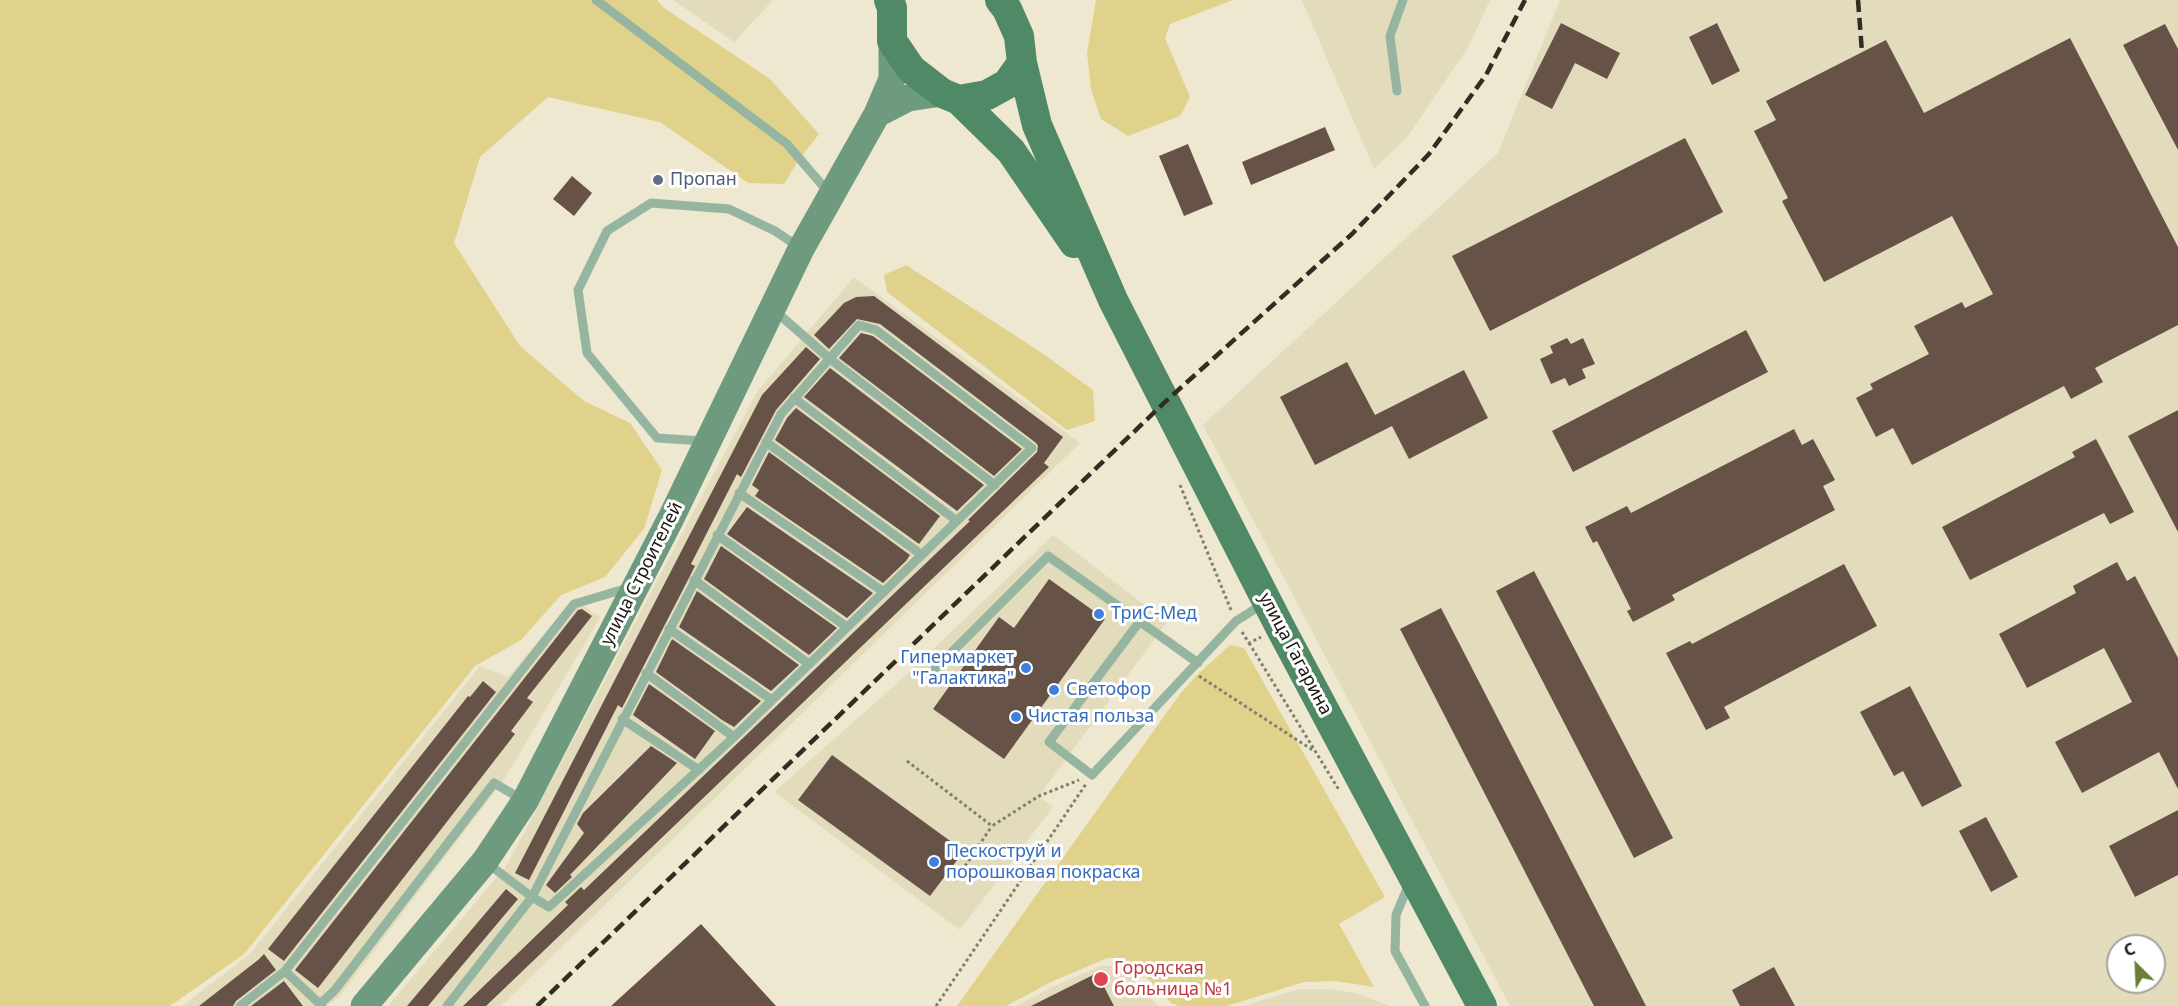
<!DOCTYPE html>
<meta charset="utf-8">
<style>
body{margin:0}
#map{position:relative;width:2178px;height:1006px;overflow:hidden;background:#ede8cf;font-family:"Noto Sans",sans-serif}
canvas{display:block}
.north{position:absolute;left:2106px;top:934px;width:60px;height:60px;box-sizing:border-box;background:#fff;border:2px solid #a3a39f;border-radius:50%;rotate:336deg;font-size:16px;font-weight:700;line-height:24px;text-align:center;color:#1a180f}
.north::after{content:'';display:block;margin:auto;width:21px;height:27px;background:#6a8032;clip-path:polygon(50% 0,100% 100%,50% 72%,0 100%)}
</style>
<div id="map">
<canvas width="2178" height="1006"></canvas>
<div class="north">С</div>
</div>
<script>
const ctx = document.querySelector('canvas').getContext('2d');
ctx.lineJoin = 'round';
function fillPath(path, color) {
  ctx.fillStyle = color;
  ctx.fill(path, 'evenodd');
}
function toPath(rows) {
  const path = new Path2D();
  for (const r of rows) {
    path.moveTo(r[0], r[1]);
    for (let i = 2; i < r.length; i += 2) path.lineTo(r[i], r[i + 1]);
  }
  return path;
}
function strokePath(path, color, width, dash) {
  ctx.strokeStyle = color;
  ctx.lineWidth = width;
  ctx.lineCap = dash ? 'butt' : 'round';
  ctx.setLineDash(dash || []);
  ctx.stroke(path);
}
function write(font, color, halo, rows, align = 'center') {
  ctx.font = font + ' "Noto Sans",sans-serif';
  ctx.lineWidth = 6;
  ctx.setLineDash([]);
  ctx.textBaseline = 'middle';
  ctx.strokeStyle = halo;
  ctx.fillStyle = color;
  for (const [text, x, y, turn = 0] of rows) {
    ctx.save();
    ctx.translate(x, y);
    ctx.rotate((+turn || 0) * Math.PI / 180);
    ctx.textAlign = isNaN(turn) ? turn : align;
    if (halo) ctx.strokeText(text, 0, 0);
    ctx.fillText(text, 0, 0);
    ctx.restore();
  }
}
const built = toPath([
 [673,0,773,0,734,42],
 [1302,0,1490,0,1469,46,1408,136,1374,169],
 [1560,0,2178,0,2178,1006,1510,1006,1203,425,1498,153],
 [2118,946,2154,946,2154,982,2118,982],
 [854,277,1080,443,501,1006,388,1006,507,865,757,392],
 [1053,535,1167,622,1039,796,1053,807,960,930,774,792,892,688],
 [574,598,600,618,505,778,340,996,327,1006,182,1006,250,954,480,666,508,677],
 [1101,966,1112,966,1124,970,1158,1006,1016,1006,1050,988],
 [1298,989,1327,989,1355,993,1390,1006,1243,1006]
]);
const green = toPath([
 [0,0,657,0,664,8,770,79,819,134,798,161,784,184,748,183,660,122,548,97,480,157,454,243,520,346,584,401,630,423,662,470,644,529,605,577,561,595,521,640,475,666,244,954,170,1006,0,1006],
 [1096,0,1233,0,1170,24,1165,38,1190,97,1180,116,1128,136,1101,119,1091,89,1087,53],
 [906,265,1042,353,1093,390,1095,421,1067,430,887,292,884,275],
 [1230,645,1244,648,1385,897,1339,924,1374,987,1336,981,1304,982,1227,1006,1179,1006,1171,1003,1133,963,1120,958,1107,958,1053,981,1006,1006,957,1006,1180,694,1196,676]
]);
const building = toPath([
 [1561,23,1620,53,1607,79,1575,63,1552,109,1525,95],
 [1717,23,1740,71,1712,85,1689,37],
 [2165,24,2178,49,2178,150,2123,45],
 [2070,38,2178,247,2178,325,2095,368,2103,382,2071,399,2064,386,1912,465,1893,428,1876,437,1856,398,1873,389,1870,384,1929,354,1914,326,1962,302,1965,308,1993,294,1952,216,1824,282,1782,201,1788,198,1754,131,1776,120,1766,101,1886,40,1924,113],
 [1325,127,1335,150,1251,185,1242,162],
 [1685,138,1723,212,1490,331,1452,256],
 [1188,144,1213,204,1184,216,1159,156],
 [572,176,592,193,574,216,553,199],
 [874,296,1063,437,1044,463,1049,467,486,1006,463,1006,568,905,565,902,581,887,584,890,970,521,968,520,1037,452,1038,446,1036,443,880,324,857,319,829,349,814,335,844,303,856,297],
 [1746,330,1768,372,1573,472,1552,431],
 [861,333,873,336,1022,449,994,476,839,358],
 [1567,338,1571,344,1583,338,1595,364,1582,369,1586,378,1569,386,1565,378,1551,384,1540,359,1553,353,1550,346],
 [806,347,820,359,776,410,741,477,737,474,691,564,695,566,691,574,622,708,618,705,529,880,515,873,762,395],
 [1347,362,1375,415,1464,370,1488,418,1409,459,1392,426,1315,465,1280,397],
 [830,368,984,485,957,511,804,397],
 [796,408,940,516,919,544,775,440,787,418],
 [2178,410,2178,532,2128,436],
 [1794,429,1802,445,1813,439,1835,480,1823,486,1835,510,1672,595,1675,600,1633,622,1627,611,1631,609,1597,541,1593,543,1585,527,1627,506,1631,513],
 [2096,439,2134,512,2110,524,2104,513,1970,580,1942,527,2075,457,2072,452],
 [769,452,910,555,906,561,883,583,755,496,759,490,752,485],
 [747,507,873,593,847,618,727,534],
 [721,546,837,628,809,655,704,579],
 [2117,562,2127,581,2135,576,2178,658,2178,789,2159,752,2082,793,2055,742,2132,702,2104,648,2027,688,1999,634,2076,593,2073,586],
 [1844,564,1877,626,1724,707,1730,718,1706,730,1666,653,1690,641,1692,644],
 [1534,571,1673,838,1634,858,1496,591],
 [1049,579,1105,619,1004,759,933,709,999,617,1014,628],
 [697,591,799,665,771,691,679,627],
 [1441,608,1646,1006,1594,1006,1400,629],
 [582,609,592,616,527,698,533,702,511,731,515,734,318,988,295,970,578,610],
 [672,639,761,701,734,727,722,720,656,672],
 [483,681,496,692,284,961,268,949,468,696,470,697],
 [649,684,715,731,695,759,633,715],
 [1910,686,1962,786,1922,807,1903,771,1894,776,1860,712],
 [651,746,677,763,570,875,572,877,555,893,546,885,584,833,577,824,583,813],
 [832,755,964,851,930,896,798,800],
 [2178,810,2178,875,2135,897,2109,846],
 [1986,817,2018,877,1991,892,1959,831],
 [506,889,518,899,428,1006,407,1006],
 [701,924,776,1006,611,1006],
 [264,954,276,970,236,1001,233,1006,199,1006,258,960],
 [1774,967,1795,1006,1740,1006,1732,990],
 [1097,973,1114,1006,1031,1006],
 [284,981,303,1006,251,1006]
]);
const path = toPath([
 [1180,485,1231,610],
 [1242,632,1249,643,1261,637],
 [1249,643,1339,790],
 [1199,676,1314,751],
 [907,761,992,826,1039,796,1079,780],
 [955,881,992,826],
 [936,1006,1086,784]
]);
const lane = toPath([
 [596,0,787,144,829,193],
 [1397,91,1390,36,1403,0],
 [774,310,830,359,995,485],
 [794,398,957,521],
 [703,441,657,438,587,353,578,290,607,231,651,203,729,209,775,231,799,247],
 [766,442,922,555],
 [739,493,884,592],
 [717,535,847,627],
 [694,580,809,664],
 [1140,621,1049,742,1092,775,1236,621,1263,604],
 [669,629,772,700],
 [935,669,1048,556,1198,663],
 [646,673,734,737],
 [622,719,699,770],
 [1409,884,1396,915,1395,951,1425,1006],
 [285,971,322,1006],
 [320,1004,335,990,494,783,523,800],
 [240,1006,285,971,574,604,628,588],
 [447,1006,532,897,781,414,859,325,876,330,1032,448,734,737,549,907,532,897,487,863]
]);
const secondary = toPath([
 [877,114,908,98,942,93],
 [364,1006,485,861,525,801,671,518,801,249,877,114,892,79,892,41]
]);
const primary = toPath([
 [889,0,892,8,892,41,911,69,942,93,959,100,1011,151,1074,243],
 [1000,0,1007,9,1019,36,1022,63,1037,125,1113,300,1280,627,1482,1006],
 [959,100,987,95,1007,84,1022,63]
]);
const rail = toPath([
 [1858,0,1862,52],
 [537,1006,1166,401,1352,234,1429,154,1486,75,1525,0]
]);
const markers = [
 [658,180,6,"#5c6f8a"],
 [1099,614,6,"#3f7fe0"],
 [1026,668,6,"#3f7fe0"],
 [1054,690,6,"#3f7fe0"],
 [1016,717,6,"#3f7fe0"],
 [934,862,6,"#3f7fe0"],
 [1101,979,8,"#e0444e"]
];
const serviceNames = [
 ["Пропан",670,180]
];
const streetNames = [
 ["улица Строителей",642,574,-63],
 ["улица Гагарина",1295,654,62]
];
const shopNames = [
 ["ТриС-Мед",1111,614],
 ["Гипермаркет",1014,658,"right"],
 ["\"Галактика\"",1014,679,"right"],
 ["Светофор",1066,690],
 ["Чистая польза",1028,717],
 ["Пескоструй и",946,852],
 ["порошковая покраска",946,873]
];
const healthNames = [
 ["Городская",1114,969],
 ["больница №1",1114,990]
];
fillPath(built, '#e3dcbc');
fillPath(green, '#e0d28a');
fillPath(building, '#675247');
strokePath(path, '#827f6e', 3, [3, 3]);
strokePath(lane, '#96b5a1', 9);
strokePath(secondary, '#6e9b7f', 27);
strokePath(primary, '#4f8966', 30);
strokePath(rail, '#302d23', 4.5, [12, 6]);
for (const [x, y, r, color] of markers) {
  const dot = new Path2D();
  dot.arc(x, y, r, 0, 2 * Math.PI);
  ctx.fillStyle = color;
  ctx.fill(dot);
  strokePath(dot, '#fff', 2);
}
write('18px', '#4e5e75', '#fff', serviceNames, 'left');
write('18px', '#1a180f', '#fff', streetNames);
write('18px', '#366cbe', '#fff', shopNames, 'left');
write('18px', '#be3a42', '#fff', healthNames, 'left');
</script>
